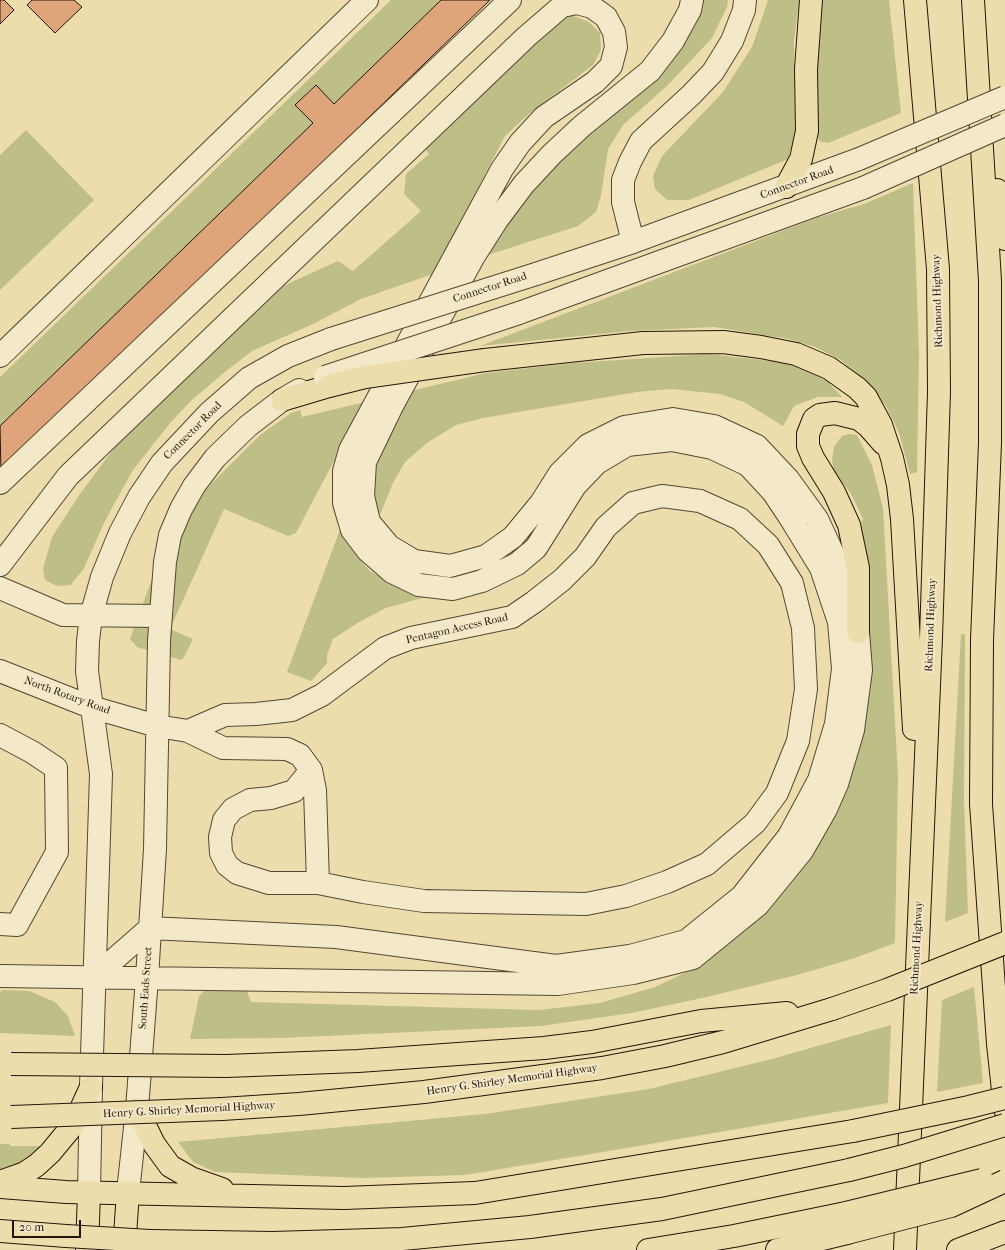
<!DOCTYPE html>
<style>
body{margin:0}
#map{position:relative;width:1005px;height:1250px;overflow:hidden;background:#edddac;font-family:"IM FELL French Canon",serif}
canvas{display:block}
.scale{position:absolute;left:12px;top:1220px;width:69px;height:18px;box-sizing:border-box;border:2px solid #24140b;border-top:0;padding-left:5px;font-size:12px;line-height:14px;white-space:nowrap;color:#24140b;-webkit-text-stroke:3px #f3e9c9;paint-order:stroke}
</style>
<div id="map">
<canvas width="1005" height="1250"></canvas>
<div class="scale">20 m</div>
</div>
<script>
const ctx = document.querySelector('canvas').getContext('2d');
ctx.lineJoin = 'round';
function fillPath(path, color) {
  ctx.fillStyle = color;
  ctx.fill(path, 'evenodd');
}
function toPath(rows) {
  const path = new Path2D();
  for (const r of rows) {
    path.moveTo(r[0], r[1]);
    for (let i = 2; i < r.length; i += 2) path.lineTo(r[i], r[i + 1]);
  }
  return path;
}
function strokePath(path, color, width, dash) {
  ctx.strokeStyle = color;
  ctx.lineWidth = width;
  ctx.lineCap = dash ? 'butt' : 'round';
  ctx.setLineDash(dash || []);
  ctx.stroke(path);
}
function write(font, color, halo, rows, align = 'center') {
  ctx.font = font + ' "IM FELL French Canon",serif';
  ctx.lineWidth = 4;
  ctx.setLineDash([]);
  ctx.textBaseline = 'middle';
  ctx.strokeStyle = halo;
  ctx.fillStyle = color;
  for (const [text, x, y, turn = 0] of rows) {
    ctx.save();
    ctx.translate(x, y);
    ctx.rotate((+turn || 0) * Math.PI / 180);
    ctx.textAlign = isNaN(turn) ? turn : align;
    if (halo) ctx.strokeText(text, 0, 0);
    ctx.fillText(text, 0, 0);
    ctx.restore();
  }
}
const green = toPath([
 [391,0,441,0,334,104,315,85,295,105,313,123,0,426,0,377],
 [702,0,728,0,727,7,712,38,668,85,623,125,608,149,601,196,596,212,578,226,485,256,510,213,579,138,664,69,692,31],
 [768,0,799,0,794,42,795,133,788,159,689,200,667,200,655,189,653,176,662,156,723,92,752,47],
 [821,0,889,0,901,113,828,143,819,141,818,135,815,82],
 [571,15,589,22,600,33,601,50,593,65,530,113,505,136,433,274,361,299,313,324,252,351,226,371,192,400,171,422,133,470,106,519,84,568,71,585,57,586,45,580,43,569,52,537,80,494,120,440,283,286,338,261,353,271,421,211,404,194,406,174,429,154,425,149,559,20],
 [26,130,94,200,0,290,0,155],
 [913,183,919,354,917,472,910,474,899,433,886,406,866,382,841,360,815,347,788,339,714,327,630,331,480,346,816,218,864,204],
 [707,354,781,362,810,371,828,382,842,397,818,397,794,406,783,426,744,402,720,394,671,389,637,392,483,418,456,425,427,443,405,462,393,483,361,561,370,571,400,588,426,597,386,608,359,622,333,639,327,655,327,663,311,681,287,672,341,527,406,392,486,373,574,363],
 [365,402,296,533,288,536,224,509,170,629,193,639,184,657,181,660,137,647,130,639,147,592,157,567,190,509,214,481,260,435,291,413,300,410,302,417],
 [849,434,857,435,872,465,883,508,898,776,895,943,855,958,797,975,707,997,632,1013,541,1026,282,1038,190,1039,199,996,210,985,230,984,247,991,251,1002,539,1010,600,1003,655,987,706,963,702,955,838,806,847,548,863,519,850,492,834,473,832,460,834,447,842,436],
 [961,634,965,634,964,800,968,913,945,922],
 [974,987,983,1083,937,1092,942,1000],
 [2,990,29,991,55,1002,68,1016,75,1036,0,1033,0,993],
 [891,1025,888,1103,615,1150,465,1175,362,1178,215,1172,193,1162,178,1142,485,1114,649,1089,772,1059],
 [0,1144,10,1144,10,1146,42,1146,26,1160,0,1171]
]);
const building = toPath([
 [0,0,4,0,14,10,0,24,0,0],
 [32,0,74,0,82,7,55,33,27,5,32,0],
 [441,0,490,0,1,474,0,426,313,123,295,105,316,85,334,104,441,0]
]);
const minor = toPath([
 [633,242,623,202,623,180,630,162,641,141,691,95,713,72,732,41,744,10,745,0],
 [536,274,633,242,859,159],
 [519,313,863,188],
 [0,356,367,0],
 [0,483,510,0],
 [0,565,68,476,526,37,562,6,577,3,592,7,606,17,614,32,616,47,611,66,595,82,544,117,520,143,502,169,350,450,344,471,344,503,352,530,368,551,392,572,419,585,453,589,482,581,517,564,536,548,575,486,597,463,627,445,672,440,712,448,748,465,773,492,789,516,821,568,839,622,843,669,836,724,819,780,789,836,742,896,686,941,630,956,556,966,336,937,150,928],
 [0,588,63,615,160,616],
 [0,671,91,707,157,726,188,731,223,748,287,749,300,755,311,770,315,790,318,883,363,892,424,901,586,904,626,896,667,882,707,864,755,823,777,793,798,741,806,689,803,628,792,583,768,545,740,519,700,501,662,496,633,503,606,527,585,557,562,580,534,602,512,617,411,638,385,648,322,695,292,710,256,714,225,715,188,731],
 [0,735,32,752,56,768,57,852,17,925,0,924],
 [311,770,294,791,271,798,250,800,233,809,224,820,220,837,221,853,227,865,237,873,269,883,318,883],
 [0,976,558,984,633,973,693,958,758,905,802,851,826,809,837,784,853,730,861,670,858,632,852,605,838,564,817,519,788,479,757,446,714,426,673,419,624,427,588,445,560,473,541,503,513,537,486,556,450,566,414,561,389,546,369,522,363,496,365,462,392,406,474,256,497,220,524,184,552,154,582,126,650,71,673,41,690,10,692,0],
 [94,977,150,928],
 [89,1192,91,1087,101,774,87,671,88,641,91,616,102,577,120,533,139,497,162,463,209,413,249,378,288,356,331,339],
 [128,1192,137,1109,147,978,155,849,159,641,165,562,170,535,181,509,194,486,215,458,248,426,282,400,299,390]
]);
const major = toPath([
 [87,1250,89,1192],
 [124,1250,128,1192]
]);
const highway = toPath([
 [973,0,990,281,990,443,982,640,981,804,998,1044,1005,1109],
 [786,187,801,159,807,131,806,69,811,0],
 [997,190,1005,239],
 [485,360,643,343,723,342,761,347,796,354,829,368,857,388,866,397,881,425,892,458,898,485,902,519,914,729],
 [282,400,329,386],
 [858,632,858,568,849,525,834,492,813,458,808,446,808,434,814,419,820,415,835,413,859,419,868,426,883,443],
 [226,1066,358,1061,544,1048,592,1042,701,1021,787,1013],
 [137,1109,154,1144,170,1166,191,1178,222,1189],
 [222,1109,299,1104,424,1092,602,1068,665,1056,723,1042,832,1009],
 [0,1182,25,1173,37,1165,50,1153,74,1124,91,1087],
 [0,1187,66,1192,344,1198,475,1193,853,1131],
 [0,1231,66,1236],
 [150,1241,272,1243,340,1241,402,1239,530,1227,662,1209,849,1170],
 [648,1250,734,1236,846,1213],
 [777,1250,847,1233],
 [905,1250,931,638,939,392,938,269,915,0],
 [958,1250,1005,1232]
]);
const minorBridge = toPath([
 [859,159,1005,97],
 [863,188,1005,125],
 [331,339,536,274],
 [325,377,519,313]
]);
const highwayBridge = toPath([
 [329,386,365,377,485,360],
 [832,1009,887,990,1005,943],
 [11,1064,226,1066],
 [11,1117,222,1109],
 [853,1131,969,1107,1005,1098],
 [849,1170,904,1156,1005,1125],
 [846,1213,982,1180],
 [847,1233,951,1206,1005,1181],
 [66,1236,150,1241]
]);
const streetNames = [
 ["Connector Road",797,183,-20],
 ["Connector Road",490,288,-18],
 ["Richmond Highway",938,301,-92],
 ["Connector Road",193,431,-45],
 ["Richmond Highway",931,625,-88],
 ["Pentagon Access Road",457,629,-13],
 ["North Rotary Road",67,696,20],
 ["Richmond Highway",917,948,-87],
 ["South Eads Street",146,988,-86],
 ["Henry G. Shirley Memorial Highway",512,1080,-8],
 ["Henry G. Shirley Memorial Highway",189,1110,-3]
];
fillPath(green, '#bebf86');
fillPath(building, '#dda579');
strokePath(building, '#24140b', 1);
strokePath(minor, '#564633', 24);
strokePath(major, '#24140b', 24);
strokePath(highway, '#24140b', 24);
strokePath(minor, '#f3e9c9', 22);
strokePath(major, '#edddac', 22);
strokePath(highway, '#edddac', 22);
strokePath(minorBridge, '#564633', 24, []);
strokePath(highwayBridge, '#24140b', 24, []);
strokePath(minorBridge, '#f3e9c9', 22);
strokePath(highwayBridge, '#edddac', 22);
write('11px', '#24140b', '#f3e9c9', streetNames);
</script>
